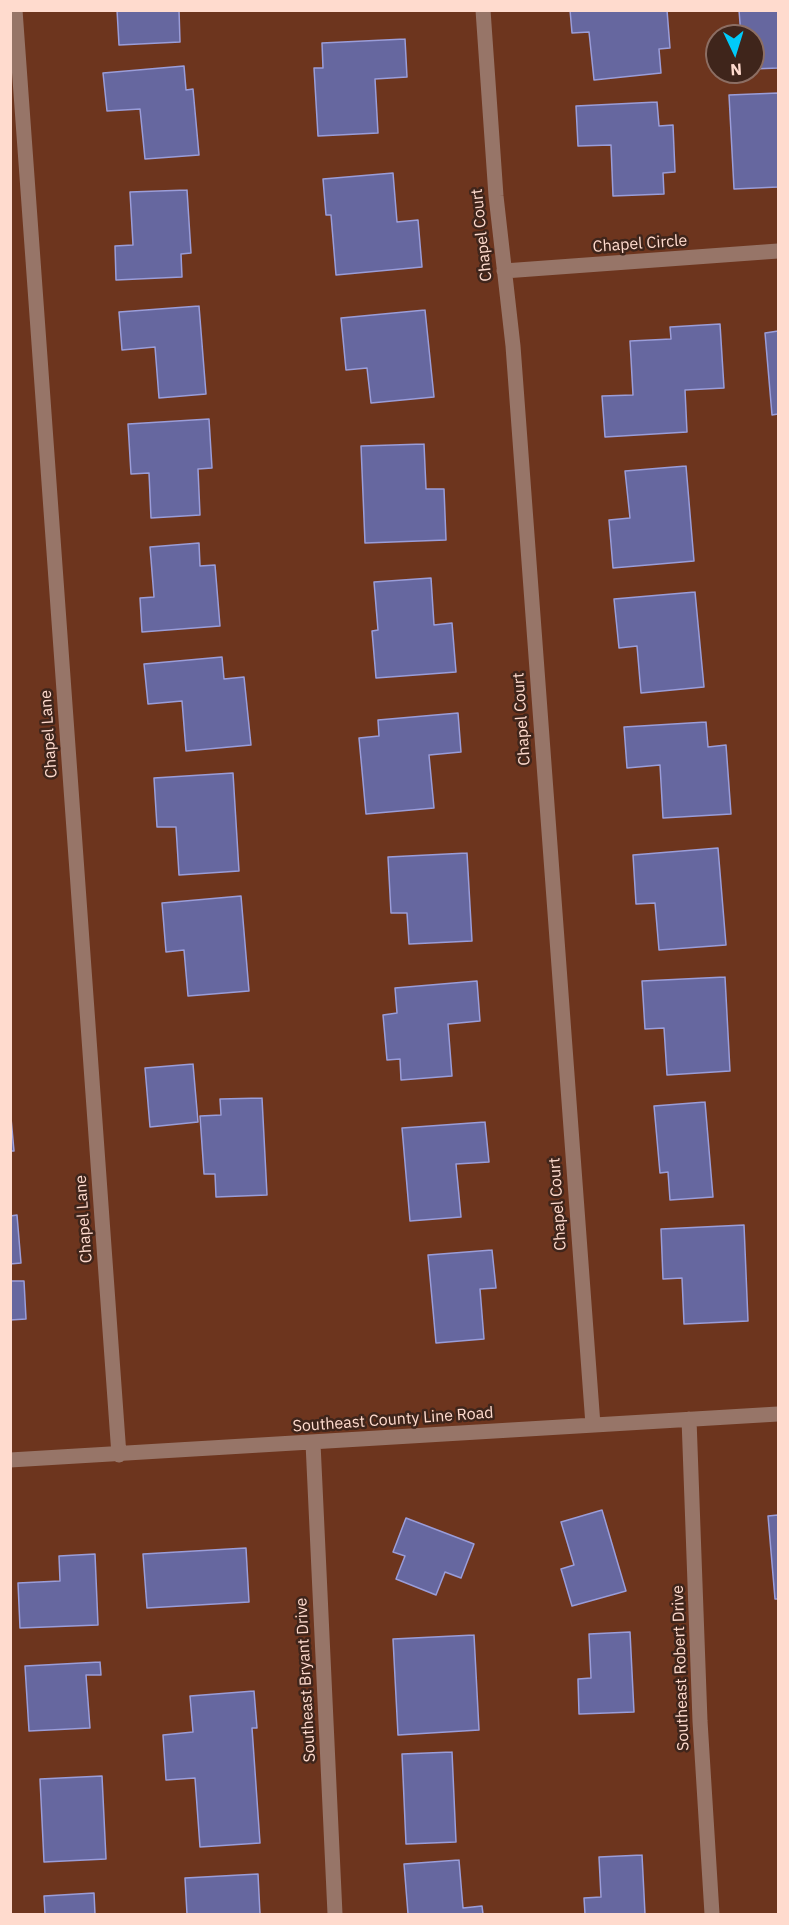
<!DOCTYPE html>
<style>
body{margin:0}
#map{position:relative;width:789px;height:1925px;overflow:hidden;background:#6d351e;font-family:"IBM Plex Sans",sans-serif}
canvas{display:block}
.frame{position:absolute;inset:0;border:12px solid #ffdbce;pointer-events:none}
.north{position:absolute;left:705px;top:24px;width:60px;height:60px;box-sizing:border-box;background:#3f251b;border:2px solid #8c6e63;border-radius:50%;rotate:176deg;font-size:16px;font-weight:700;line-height:24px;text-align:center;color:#ffdbce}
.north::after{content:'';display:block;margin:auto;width:21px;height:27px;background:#00cbf9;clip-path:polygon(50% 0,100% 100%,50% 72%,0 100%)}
</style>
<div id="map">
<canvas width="789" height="1925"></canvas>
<div class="frame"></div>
<div class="north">N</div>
</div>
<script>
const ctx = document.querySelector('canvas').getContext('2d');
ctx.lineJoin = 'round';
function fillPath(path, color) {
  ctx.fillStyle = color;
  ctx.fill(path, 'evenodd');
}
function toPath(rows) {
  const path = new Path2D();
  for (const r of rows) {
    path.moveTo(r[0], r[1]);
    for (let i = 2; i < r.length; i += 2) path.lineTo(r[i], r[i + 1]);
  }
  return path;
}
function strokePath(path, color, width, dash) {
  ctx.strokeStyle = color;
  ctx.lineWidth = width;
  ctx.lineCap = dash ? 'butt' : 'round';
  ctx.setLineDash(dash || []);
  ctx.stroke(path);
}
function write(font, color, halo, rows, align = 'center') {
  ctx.font = font + ' "IBM Plex Sans",sans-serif';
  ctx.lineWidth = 5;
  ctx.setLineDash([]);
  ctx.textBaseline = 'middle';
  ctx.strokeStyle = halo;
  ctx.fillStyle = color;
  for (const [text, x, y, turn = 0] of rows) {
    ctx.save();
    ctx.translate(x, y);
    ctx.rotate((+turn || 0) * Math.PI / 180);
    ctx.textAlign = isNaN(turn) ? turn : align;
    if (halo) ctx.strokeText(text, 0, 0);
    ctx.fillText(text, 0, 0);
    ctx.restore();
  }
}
const building = toPath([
 [117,10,179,10,180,42,119,45,117,10],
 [570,10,667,10,670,48,659,49,661,73,594,80,589,32,572,33,570,10],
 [739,10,778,10,778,68,753,69,753,36,741,36,739,10],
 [405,39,407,77,375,79,378,133,318,136,314,68,323,68,322,43,405,39],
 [184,66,186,90,193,89,199,155,145,159,140,109,107,111,103,73,184,66],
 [778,93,778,187,734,189,729,95,778,93],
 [657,102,659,126,673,125,675,172,663,173,664,194,613,196,611,145,578,146,576,106,657,102],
 [393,173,397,222,418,220,422,267,336,275,331,215,326,215,323,179,393,173],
 [187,190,191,253,181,254,182,277,116,280,115,246,133,245,130,192,187,190],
 [199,306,206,394,159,398,155,347,122,350,119,312,199,306],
 [425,310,434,397,371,403,367,368,346,370,341,318,425,310],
 [720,324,724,388,685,390,687,432,605,437,602,396,633,395,630,341,671,339,670,327,720,324],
 [778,331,778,414,772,415,765,333,778,331],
 [209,419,212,468,198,469,200,515,151,518,149,473,131,474,128,424,209,419],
 [424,444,426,489,444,489,446,540,365,543,361,446,424,444],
 [686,466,694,561,613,568,609,520,630,518,625,471,686,466],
 [199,543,200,566,215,565,220,626,142,632,140,598,154,597,150,547,199,543],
 [431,578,434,625,452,623,456,672,376,678,372,631,378,630,374,582,431,578],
 [695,592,704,687,641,693,637,646,619,648,614,599,695,592],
 [222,657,224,679,244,677,251,745,186,751,182,701,148,704,144,664,222,657],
 [458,713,461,752,429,755,434,808,366,814,359,738,379,736,378,720,458,713],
 [706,722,708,747,726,745,731,814,663,818,660,765,627,768,624,727,706,722],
 [233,773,239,871,179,875,176,827,157,827,154,778,233,773],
 [718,848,726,945,659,950,655,903,636,904,633,855,718,848],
 [467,853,472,941,409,944,407,913,391,913,388,857,467,853],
 [241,896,249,991,188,996,184,950,166,952,162,903,241,896],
 [725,977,730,1071,667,1075,664,1028,645,1029,642,981,725,977],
 [477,981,480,1021,448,1024,452,1076,401,1080,400,1059,387,1060,383,1015,397,1013,395,988,477,981],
 [193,1064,198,1122,150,1127,145,1068,193,1064],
 [262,1098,267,1195,216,1197,215,1174,204,1174,200,1116,221,1115,220,1099,262,1098],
 [705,1102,713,1197,670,1200,668,1172,660,1173,654,1106,705,1102],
 [10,1107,14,1151,10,1151,10,1107],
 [485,1122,489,1162,456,1164,461,1217,410,1221,402,1128,485,1122],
 [17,1215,21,1263,10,1264,10,1216,17,1215],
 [744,1225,748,1321,684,1324,682,1278,663,1279,661,1229,744,1225],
 [492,1250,496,1288,480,1289,484,1339,436,1343,428,1255,492,1250],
 [10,1281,24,1281,26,1319,10,1320,10,1281],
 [602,1510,626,1591,572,1606,561,1569,574,1565,561,1522,602,1510],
 [778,1515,778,1599,775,1599,768,1516,778,1515],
 [406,1518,474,1544,461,1578,445,1572,436,1595,396,1579,405,1556,393,1552,406,1518],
 [246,1548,249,1602,147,1608,143,1554,246,1548],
 [95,1554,98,1625,20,1628,18,1583,60,1581,59,1556,95,1554],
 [630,1632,634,1712,579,1714,578,1679,591,1678,589,1634,630,1632],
 [474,1635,479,1730,398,1735,393,1639,474,1635],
 [100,1662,101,1675,86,1675,90,1728,29,1731,25,1666,100,1662],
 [254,1691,257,1728,252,1728,260,1843,200,1847,195,1778,166,1780,163,1735,193,1732,190,1696,254,1691],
 [452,1752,456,1842,406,1844,402,1754,452,1752],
 [102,1776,106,1859,44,1862,40,1779,102,1776],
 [642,1855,645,1914,585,1914,584,1898,601,1897,599,1857,642,1855],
 [459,1860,463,1908,482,1906,483,1914,408,1914,404,1864,459,1860],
 [258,1874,260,1914,187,1914,185,1878,258,1874],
 [94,1893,95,1914,45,1914,44,1896,94,1893]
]);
const minor = toPath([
 [15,10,119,1455],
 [483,10,496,196,513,346,593,1425],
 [504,271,778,251],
 [689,1419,700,1721,712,1914],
 [313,1443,335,1914],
 [10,1460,778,1414]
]);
const streetNames = [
 ["Chapel Court",482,235,-96],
 ["Chapel Circle",640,244,-4],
 ["Chapel Court",522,719,-94],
 ["Chapel Lane",49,734,-94],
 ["Chapel Court",558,1204,-94],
 ["Chapel Lane",84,1219,-94],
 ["Southeast County Line Road",393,1420,-4],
 ["Southeast Robert Drive",681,1668,-92],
 ["Southeast Bryant Drive",306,1680,-93]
];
fillPath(building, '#66679f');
strokePath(building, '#9a9dd9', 1.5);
strokePath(minor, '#977568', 15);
write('16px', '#ffdbce', '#3f251b', streetNames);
</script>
